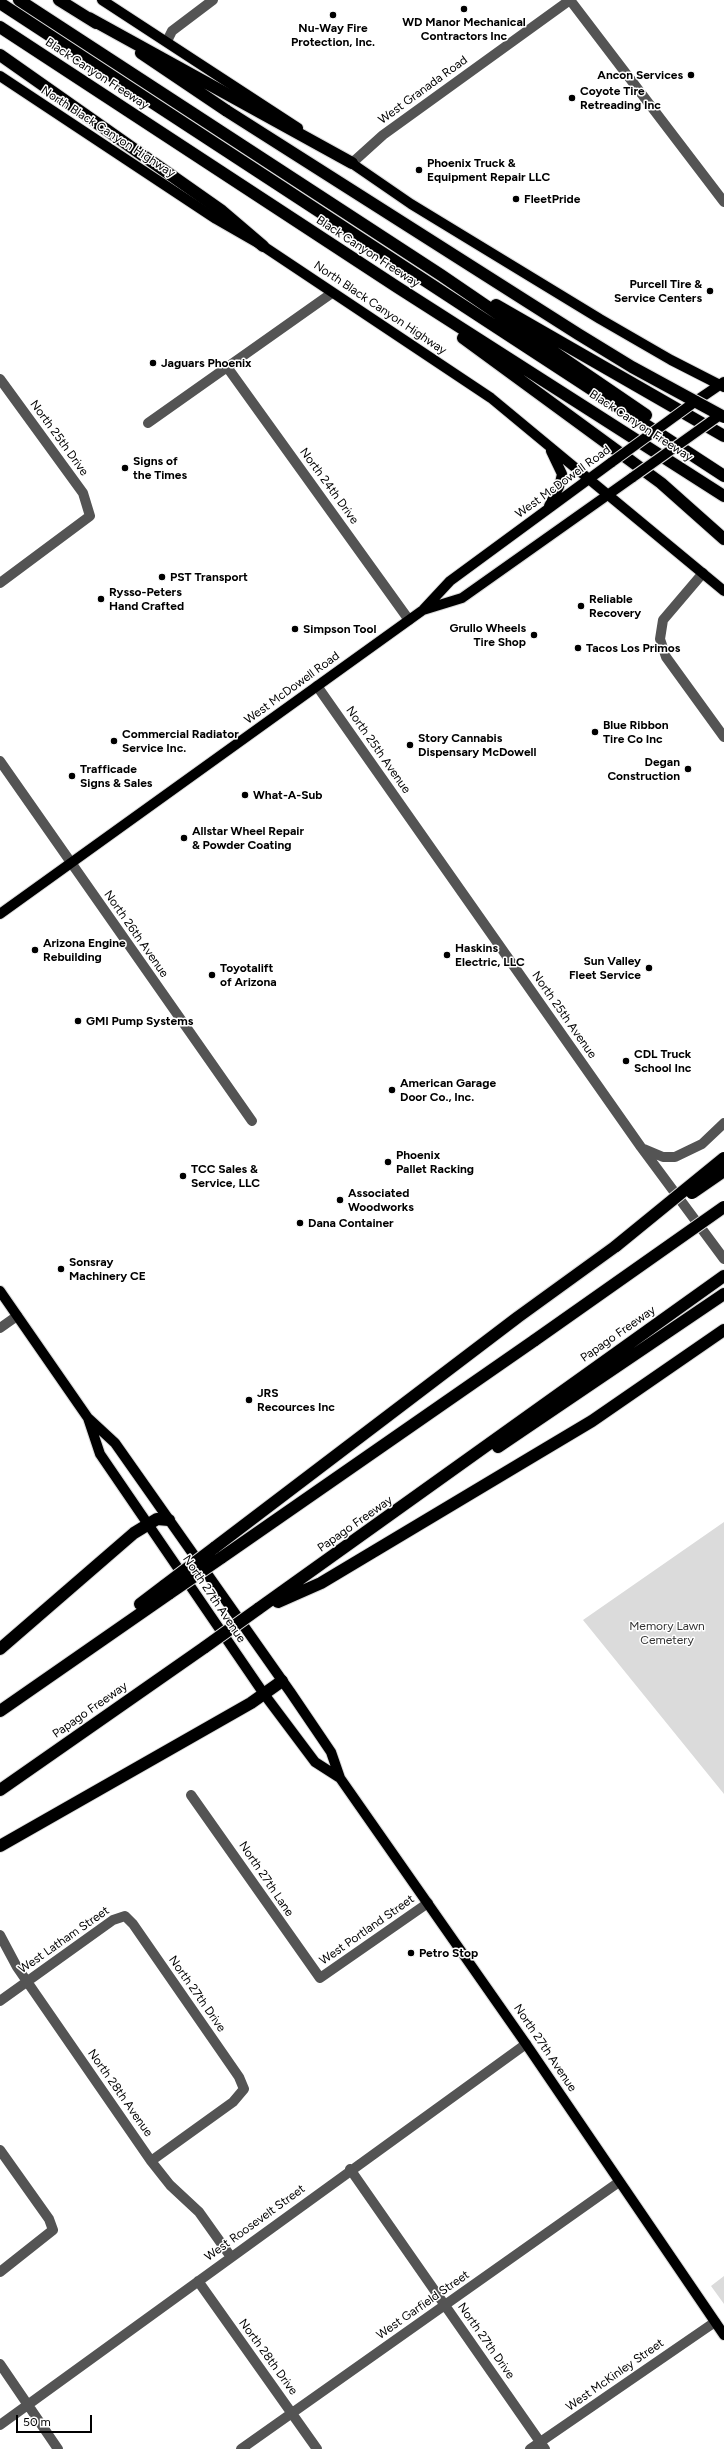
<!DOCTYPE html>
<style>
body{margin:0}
#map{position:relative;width:724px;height:2449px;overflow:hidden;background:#fff;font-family:Figtree,sans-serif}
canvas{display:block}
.scale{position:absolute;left:16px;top:2415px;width:76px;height:18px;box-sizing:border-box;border:2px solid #000;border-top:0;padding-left:5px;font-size:12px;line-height:14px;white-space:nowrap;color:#000;-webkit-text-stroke:3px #fff;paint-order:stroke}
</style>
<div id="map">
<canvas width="724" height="2449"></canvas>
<div class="scale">50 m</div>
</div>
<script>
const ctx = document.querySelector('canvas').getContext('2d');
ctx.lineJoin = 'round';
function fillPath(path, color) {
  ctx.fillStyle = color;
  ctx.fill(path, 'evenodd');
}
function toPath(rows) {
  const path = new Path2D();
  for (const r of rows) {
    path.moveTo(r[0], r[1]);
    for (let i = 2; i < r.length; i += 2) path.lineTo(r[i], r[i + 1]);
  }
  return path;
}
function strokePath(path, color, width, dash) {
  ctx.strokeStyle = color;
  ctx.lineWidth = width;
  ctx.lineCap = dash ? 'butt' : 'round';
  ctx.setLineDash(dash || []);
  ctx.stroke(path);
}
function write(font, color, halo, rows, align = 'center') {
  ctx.font = font + ' Figtree,sans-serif';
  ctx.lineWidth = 3;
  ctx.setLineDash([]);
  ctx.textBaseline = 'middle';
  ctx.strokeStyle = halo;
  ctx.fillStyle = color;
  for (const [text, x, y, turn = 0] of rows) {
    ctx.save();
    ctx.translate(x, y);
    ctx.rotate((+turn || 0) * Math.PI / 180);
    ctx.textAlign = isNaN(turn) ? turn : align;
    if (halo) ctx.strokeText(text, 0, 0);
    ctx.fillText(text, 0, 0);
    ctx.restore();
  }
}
const green = toPath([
 [724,1522,724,1794,583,1620],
 [724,2276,724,2304,711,2286]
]);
const minor = toPath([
 [570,0,724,202],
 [167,41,172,31,213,0],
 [352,163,383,135,570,0],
 [227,367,409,620],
 [0,379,83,493,90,516,0,583],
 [148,423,332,293],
 [703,573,663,620,660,639,666,657,724,737],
 [317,686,641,1147,724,1259],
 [0,761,252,1121],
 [644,1149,663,1157,675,1157,702,1144,724,1123],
 [0,1328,17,1316],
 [191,1795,320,1978,428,1903],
 [0,1935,17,1967,151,2161,170,2185,199,2212,231,2257],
 [0,2001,113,1920,125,1916,133,1924,239,2077,244,2089,233,2102,151,2161],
 [0,2150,49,2219,53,2230,0,2272],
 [350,2169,545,2449],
 [198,2281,317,2449],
 [0,2364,58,2449],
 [0,2425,526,2044],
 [241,2449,619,2182],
 [530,2449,715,2322]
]);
const major = toPath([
 [102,0,298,128],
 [0,76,216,219,263,246,491,398,724,591],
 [347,160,411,204,600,319,671,360,724,387],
 [696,401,724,382],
 [549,506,559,487,562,474,551,451],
 [423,610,462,598,633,477],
 [0,914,423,610,450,581,612,462],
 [0,1291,88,1418,115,1443,291,1693,331,1752,340,1778,526,2044,724,2335],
 [88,1418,100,1454,264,1694,315,1762,340,1778]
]);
const highway = toPath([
 [19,0,441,275,646,415],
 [59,0,96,23],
 [0,3,724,476],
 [89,18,352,163],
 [0,27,397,287,724,496],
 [141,53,227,111],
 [0,55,222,211,263,246],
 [496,305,724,436],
 [463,338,661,483,724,539],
 [498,1447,724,1294],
 [214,1548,518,1317,616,1246],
 [221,1558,535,1340],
 [278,1602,321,1583,530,1458,592,1421,724,1330],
 [140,1604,165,1585],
 [258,1609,724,1276],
 [0,1649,134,1533,157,1519,169,1520],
 [0,1711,170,1593],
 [0,1790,205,1647],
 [0,1846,251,1703,282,1681]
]);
const majorBridge = toPath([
 [612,462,696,401],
 [633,477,720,415]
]);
const highwayBridge = toPath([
 [227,111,578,334,632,367,724,417],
 [692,1193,724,1171],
 [616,1246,724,1158],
 [535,1340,724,1207],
 [165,1585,214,1548],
 [170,1593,221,1558],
 [205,1647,258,1609]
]);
const markers = [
 [464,9,4,"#000"],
 [333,15,4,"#000"],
 [691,75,4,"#000"],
 [572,98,4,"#000"],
 [419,170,4,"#000"],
 [516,199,4,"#000"],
 [710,291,4,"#000"],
 [153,363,4,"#000"],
 [125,468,4,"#000"],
 [162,577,4,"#000"],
 [101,599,4,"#000"],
 [581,606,4,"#000"],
 [295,629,4,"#000"],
 [534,635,4,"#000"],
 [578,648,4,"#000"],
 [595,732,4,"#000"],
 [114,741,4,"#000"],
 [410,745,4,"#000"],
 [688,769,4,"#000"],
 [72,776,4,"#000"],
 [245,795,4,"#000"],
 [184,838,4,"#000"],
 [35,950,4,"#000"],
 [447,955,4,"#000"],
 [649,968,4,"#000"],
 [212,975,4,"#000"],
 [78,1021,4,"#000"],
 [626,1061,4,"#000"],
 [392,1090,4,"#000"],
 [388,1162,4,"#000"],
 [183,1176,4,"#000"],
 [340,1200,4,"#000"],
 [300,1223,4,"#000"],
 [61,1269,4,"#000"],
 [249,1400,4,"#000"],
 [411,1953,4,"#000"]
];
const poiNames = [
 ["WD Manor Mechanical",464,22,"center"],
 ["Contractors Inc",464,36,"center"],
 ["Nu-Way Fire",333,28,"center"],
 ["Protection, Inc.",333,42,"center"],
 ["Ancon Services",683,75,"right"],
 ["Coyote Tire",580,91],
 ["Retreading Inc",580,105],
 ["Phoenix Truck &",427,163],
 ["Equipment Repair LLC",427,177],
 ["FleetPride",524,199],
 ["Purcell Tire &",702,284,"right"],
 ["Service Centers",702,298,"right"],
 ["Jaguars Phoenix",161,363],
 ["Signs of",133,461],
 ["the Times",133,475],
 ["PST Transport",170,577],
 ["Rysso-Peters",109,592],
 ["Hand Crafted",109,606],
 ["Reliable",589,599],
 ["Recovery",589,613],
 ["Grullo Wheels",526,628,"right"],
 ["Tire Shop",526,642,"right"],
 ["Simpson Tool",303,629],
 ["Tacos Los Primos",586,648],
 ["Blue Ribbon",603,725],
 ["Tire Co Inc",603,739],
 ["Commercial Radiator",122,734],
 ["Service Inc.",122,748],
 ["Story Cannabis",418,738],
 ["Dispensary McDowell",418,752],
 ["Degan",680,762,"right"],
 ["Construction",680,776,"right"],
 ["Trafficade",80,769],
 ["Signs & Sales",80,783],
 ["What-A-Sub",253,795],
 ["Allstar Wheel Repair",192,831],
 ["& Powder Coating",192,845],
 ["Arizona Engine",43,943],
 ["Rebuilding",43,957],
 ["Haskins",455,948],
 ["Electric, LLC",455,962],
 ["Sun Valley",641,961,"right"],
 ["Fleet Service",641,975,"right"],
 ["Toyotalift",220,968],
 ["of Arizona",220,982],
 ["GMI Pump Systems",86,1021],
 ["CDL Truck",634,1054],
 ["School Inc",634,1068],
 ["American Garage",400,1083],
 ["Door Co., Inc.",400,1097],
 ["Phoenix",396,1155],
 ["Pallet Racking",396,1169],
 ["TCC Sales &",191,1169],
 ["Service, LLC",191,1183],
 ["Associated",348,1193],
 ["Woodworks",348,1207],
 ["Dana Container",308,1223],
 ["Sonsray",69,1262],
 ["Machinery CE",69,1276],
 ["JRS",257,1393],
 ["Recources Inc",257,1407],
 ["Petro Stop",419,1953]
];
const streetNames = [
 ["Black Canyon Freeway",97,74,33],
 ["West Granada Road",423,90,-36],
 ["North Black Canyon Highway",108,132,33],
 ["Black Canyon Freeway",368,252,33],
 ["North Black Canyon Highway",380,308,34],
 ["Black Canyon Freeway",641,426,33],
 ["North 25th Drive",59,438,54],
 ["West McDowell Road",563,482,-36],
 ["North 24th Drive",329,486,54],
 ["West McDowell Road",292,688,-36],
 ["North 25th Avenue",378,750,55],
 ["North 26th Avenue",136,934,55],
 ["North 25th Avenue",564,1015,55],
 ["Papago Freeway",618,1334,-35],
 ["Papago Freeway",355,1524,-35],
 ["North 27th Avenue",214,1599,56],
 ["Papago Freeway",90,1710,-35],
 ["North 27th Lane",266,1879,56],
 ["West Portland Street",367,1930,-35],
 ["West Latham Street",64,1940,-35],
 ["North 27th Drive",197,1994,55],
 ["North 27th Avenue",545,2048,56],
 ["North 28th Avenue",120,2093,55],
 ["West Roosevelt Street",255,2223,-36],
 ["West Garfield Street",423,2305,-35],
 ["North 27th Drive",486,2341,55],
 ["North 28th Drive",268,2357,54],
 ["West McKinley Street",615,2375,-35]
];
const parkNames = [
 ["Memory Lawn",667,1626],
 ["Cemetery",667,1640]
];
fillPath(green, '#dbdbdb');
strokePath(major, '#dbdbdb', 12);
strokePath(highway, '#dbdbdb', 14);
strokePath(minor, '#545454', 10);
strokePath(major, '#000', 10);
strokePath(highway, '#000', 12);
strokePath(majorBridge, '#dbdbdb', 12, []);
strokePath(highwayBridge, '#dbdbdb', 14, []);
strokePath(majorBridge, '#000', 10);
strokePath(highwayBridge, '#000', 12);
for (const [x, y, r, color] of markers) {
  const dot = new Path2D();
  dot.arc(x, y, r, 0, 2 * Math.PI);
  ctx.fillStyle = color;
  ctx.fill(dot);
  strokePath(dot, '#fff', 1.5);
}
write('bold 12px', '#000', '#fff', poiNames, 'left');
write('12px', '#000', '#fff', streetNames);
write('12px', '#323232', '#fff', parkNames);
</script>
